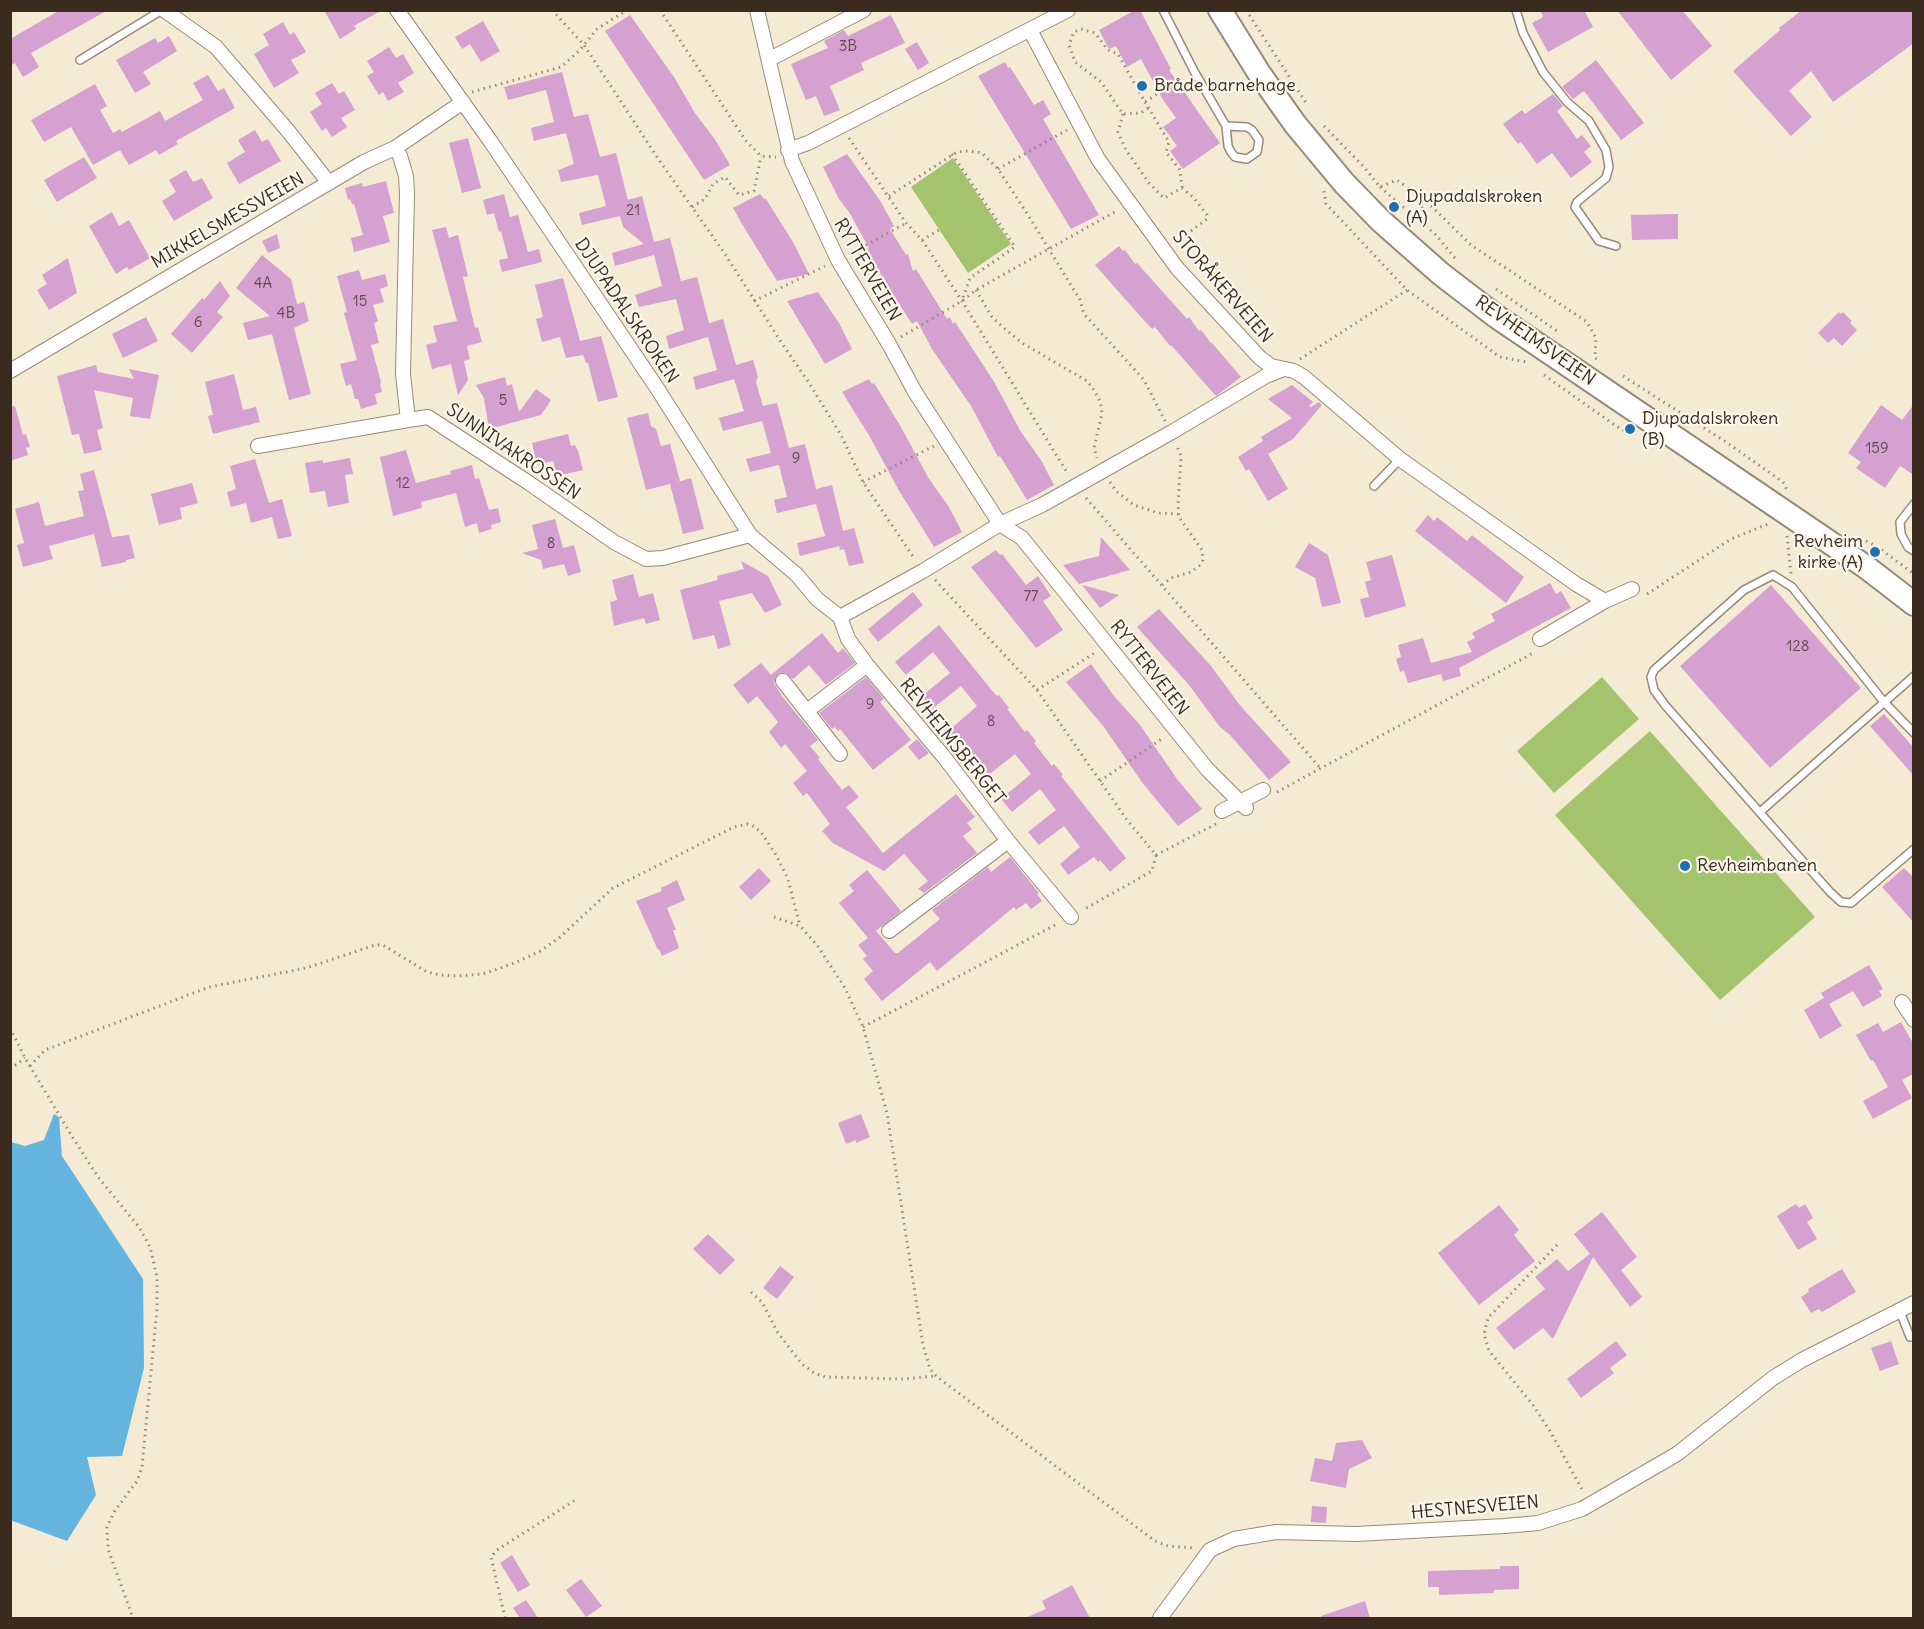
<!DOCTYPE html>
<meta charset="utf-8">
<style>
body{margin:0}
#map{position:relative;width:1924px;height:1629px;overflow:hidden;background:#f5ead4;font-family:Delius,sans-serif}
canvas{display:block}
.frame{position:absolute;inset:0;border:12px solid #3b2a1e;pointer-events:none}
</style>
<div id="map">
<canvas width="1924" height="1629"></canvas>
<div class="frame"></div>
</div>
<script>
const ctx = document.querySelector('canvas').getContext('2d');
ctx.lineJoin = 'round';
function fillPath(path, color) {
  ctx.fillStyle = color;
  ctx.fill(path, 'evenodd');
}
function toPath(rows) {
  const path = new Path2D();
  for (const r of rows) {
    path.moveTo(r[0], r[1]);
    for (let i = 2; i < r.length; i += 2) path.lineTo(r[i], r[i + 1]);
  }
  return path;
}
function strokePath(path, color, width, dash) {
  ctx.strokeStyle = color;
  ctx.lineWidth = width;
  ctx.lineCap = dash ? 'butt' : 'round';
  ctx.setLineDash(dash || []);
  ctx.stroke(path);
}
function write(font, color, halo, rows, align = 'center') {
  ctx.font = font + ' Delius,sans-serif';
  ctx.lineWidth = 4.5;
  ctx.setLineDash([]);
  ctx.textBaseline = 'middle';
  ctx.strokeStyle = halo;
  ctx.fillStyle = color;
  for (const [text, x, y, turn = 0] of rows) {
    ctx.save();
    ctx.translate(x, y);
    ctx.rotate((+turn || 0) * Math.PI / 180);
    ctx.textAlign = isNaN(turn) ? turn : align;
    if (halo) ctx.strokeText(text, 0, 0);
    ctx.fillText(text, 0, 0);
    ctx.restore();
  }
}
const green = toPath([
 [953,158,1011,244,968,273,911,187],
 [1602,677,1639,719,1554,793,1517,751],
 [1650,731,1815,917,1720,1000,1555,815]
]);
const water = toPath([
 [54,1114,59,1117,62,1156,143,1279,144,1368,122,1456,87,1457,96,1495,67,1541,10,1520,11,1142,25,1146,44,1140]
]);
const building = toPath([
 [60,10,108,10,31,53,39,67,23,77,15,63,10,66,10,39],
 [324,10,382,10,354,26,356,29,340,39],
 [1135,10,1140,10,1171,69,1169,70,1220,143,1183,169,1170,151,1177,146,1163,127,1176,118,1162,98,1141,59,1127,67,1116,46,1109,49,1099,30],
 [1540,10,1584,10,1593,27,1548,52,1532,23,1543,17],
 [1617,10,1682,10,1712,46,1671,80],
 [1802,10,1914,10,1914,43,1833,102,1811,71,1789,91,1812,117,1791,136,1733,71,1780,30,1779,28],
 [630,15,674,77,695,113,716,141,730,165,704,180,605,31],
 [891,15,905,43,861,63,864,70,830,86,840,110,824,116,816,96,806,100,791,64,828,48,824,41,844,30,848,36],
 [483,21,500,51,481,62,470,44,462,49,455,37],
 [283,22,290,35,294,32,306,52,291,60,299,73,274,88,254,54,269,45,263,34],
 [169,36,177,51,143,72,151,84,135,93,116,60,155,38,158,43],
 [917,42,929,63,918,70,905,49],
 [389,47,396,58,403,54,414,73,398,83,404,92,388,101,383,92,379,95,367,76,374,72,367,61],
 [1596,60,1644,123,1621,140,1584,91,1573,99,1562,87],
 [1005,62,1008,68,1010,67,1034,105,1043,100,1051,114,1043,119,1099,215,1071,229,978,76],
 [562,72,574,117,588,114,600,157,616,153,628,200,642,196,654,242,670,238,681,281,697,277,709,323,723,319,736,365,753,360,758,377,756,382,763,406,777,403,789,448,805,444,816,489,832,485,843,531,854,528,864,563,849,566,844,549,840,550,839,546,800,556,797,543,825,536,816,504,777,513,774,500,787,497,779,465,750,472,746,459,771,453,762,421,723,431,719,418,744,411,734,379,696,390,693,377,717,370,708,337,669,349,666,336,684,330,676,299,639,307,635,295,662,286,654,255,615,266,612,253,644,244,623,227,620,216,582,225,579,213,606,206,598,175,561,182,558,170,574,164,566,133,534,141,531,128,554,122,546,90,508,100,504,87],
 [208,75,218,91,224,88,235,108,176,141,178,144,159,155,156,150,129,165,120,150,93,165,71,127,44,142,31,120,95,84,107,106,100,110,113,133,120,129,122,132,160,111,165,121,203,100,193,83],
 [332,83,339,94,344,91,355,110,341,118,347,127,332,137,326,128,322,131,310,112,322,104,315,93],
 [1553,94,1563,106,1557,111,1577,139,1582,135,1591,146,1584,152,1592,162,1571,178,1552,153,1537,164,1521,142,1518,144,1503,124,1522,110,1525,114],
 [255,130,262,142,268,139,281,161,239,184,227,163,245,152,238,140],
 [468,138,481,188,462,193,449,143],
 [847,154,881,202,894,226,890,229,906,255,908,254,913,271,916,269,947,319,950,317,953,324,955,322,993,380,1021,432,1041,460,1054,485,1027,500,1000,456,998,457,971,406,932,349,917,321,912,324,884,280,871,258,872,257,867,249,869,248,849,212,839,199,823,167],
 [84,157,97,178,57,202,44,180],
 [186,170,193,182,202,178,213,198,174,221,162,201,176,192,169,180],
 [386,181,394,213,383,216,390,242,354,252,351,238,363,235,354,204,352,204,350,199,348,200,345,188,362,183,363,187],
 [504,194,510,217,518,215,528,252,539,249,542,262,502,272,499,260,508,258,501,231,499,232,494,213,487,215,483,200],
 [760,194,764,199,766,199,793,242,809,274,777,281,742,224,733,208],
 [112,212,119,226,129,220,150,258,129,270,127,267,116,274,89,226],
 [1678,214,1678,239,1632,240,1631,215],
 [446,227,449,238,458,235,468,276,463,277,475,328,478,327,482,342,467,346,470,359,464,361,468,380,458,395,451,364,432,369,426,345,437,342,433,326,457,321,432,230],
 [277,234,280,248,268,253,262,241],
 [1119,246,1123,251,1125,250,1135,264,1137,263,1187,319,1189,317,1199,331,1201,330,1211,343,1212,343,1241,377,1216,396,1171,345,1170,346,1155,327,1152,329,1141,317,1095,265],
 [262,255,291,279,297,304,304,302,309,321,294,328,311,394,289,400,272,334,248,340,243,323,270,316,236,288],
 [68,258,77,293,49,310,37,290,47,284,42,275],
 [359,270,362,280,385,274,388,286,380,289,384,302,373,305,378,321,374,323,379,343,371,345,381,382,380,383,382,392,375,394,377,404,361,409,358,399,355,399,351,384,346,386,340,364,357,360,344,313,347,312,337,276],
 [563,278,580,341,601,336,618,397,598,402,588,363,586,363,583,355,566,358,560,337,542,342,536,319,543,317,535,285],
 [220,281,230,296,217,312,223,317,192,353,171,334,202,298,204,300],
 [818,292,839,323,852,349,825,364,787,301],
 [1839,312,1841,314,1843,312,1852,321,1850,323,1857,330,1842,346,1834,338,1828,343,1818,333],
 [146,317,158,341,123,358,112,334],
 [96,365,98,372,134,379,129,369,159,375,150,419,130,416,133,398,94,390,103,428,97,430,102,450,84,454,79,434,72,435,57,376],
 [234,374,243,410,256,407,260,422,213,434,208,416,213,415,205,382],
 [505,377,507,386,512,384,519,412,536,389,551,400,541,415,489,429,484,398,476,385],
 [869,379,872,384,874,383,901,427,929,479,949,507,962,532,934,547,898,489,870,437,842,392],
 [1292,385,1313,402,1309,406,1311,407,1319,402,1322,405,1293,439,1268,454,1288,489,1268,501,1249,469,1246,471,1238,457,1263,441,1261,437,1292,418,1268,399],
 [1914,404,1914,475,1900,466,1885,488,1856,468,1861,462,1848,453,1881,405,1902,420],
 [15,406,23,435,26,434,30,447,26,448,28,455,10,461,10,407],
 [648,413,651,426,656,429,661,446,670,444,680,481,675,483,691,478,704,529,683,534,670,484,646,490,627,418],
 [568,434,571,446,575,445,578,451,583,470,557,476,553,461,537,465,532,443],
 [406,450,416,483,451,474,450,471,472,465,475,479,479,478,489,510,498,508,501,522,491,525,492,529,479,533,477,523,465,527,456,493,421,502,422,508,393,516,380,457],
 [350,458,353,474,345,475,349,503,328,507,325,491,310,493,305,463,323,460,323,463],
 [255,459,269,503,282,499,292,536,278,539,272,517,251,523,246,503,231,507,227,492,236,489,230,466],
 [94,470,112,537,129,535,135,558,126,560,126,562,102,567,94,534,49,546,53,559,23,567,17,545,24,543,15,509,39,502,45,526,84,516,78,491,84,490,80,474],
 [192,483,198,503,180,508,182,519,159,525,151,494],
 [1428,515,1434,521,1437,517,1467,541,1472,535,1524,577,1506,603,1415,531],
 [555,519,563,548,574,545,581,572,568,576,564,564,543,569,541,560,522,553,538,549,532,525],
 [1101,537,1130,570,1079,584,1063,565,1099,556],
 [1309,543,1328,555,1341,603,1322,607,1315,578,1295,567],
 [996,550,1000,555,1002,554,1026,585,1038,576,1051,596,1043,601,1063,630,1036,648,971,567],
 [1392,555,1406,606,1365,618,1360,599,1369,597,1365,582,1371,580,1366,562],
 [741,561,768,576,782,605,765,613,752,593,719,601,731,645,718,649,714,635,693,640,680,590,718,580,717,576,744,569],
 [633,574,639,597,653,593,660,620,646,624,644,618,614,626,610,602,617,600,612,580],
 [1550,583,1556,594,1561,591,1571,608,1459,668,1461,676,1443,681,1441,674,1408,683,1404,671,1400,672,1396,659,1401,657,1398,645,1423,638,1431,663,1472,652,1467,642,1475,638,1472,633,1495,621,1491,614],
 [1082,585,1119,595,1100,608],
 [1771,585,1861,688,1770,768,1680,666],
 [913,592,923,605,878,642,868,629],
 [1159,609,1211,666,1239,704,1291,762,1269,780,1230,735,1220,727,1189,685,1137,627],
 [939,625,994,693,997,696,999,695,1009,708,1007,709,1025,732,1027,730,1036,741,1034,743,1052,766,1054,764,1063,775,1061,776,1126,858,1110,872,1100,860,1098,862,1094,857,1068,875,1060,864,1080,847,1064,826,1039,845,1028,832,1056,810,1040,789,1012,812,1001,799,1031,774,1015,754,985,778,960,744,958,746,947,732,977,706,961,686,932,709,922,696,950,673,933,652,906,675,895,662],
 [822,633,838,653,843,648,855,663,826,685,809,665,793,679,786,673,778,674,774,683,782,696,818,740,810,746,820,758,818,759,842,790,849,785,859,797,846,807,883,853,956,794,975,817,967,823,972,829,963,836,977,853,924,893,918,889,928,881,904,854,884,871,833,843,822,831,830,824,807,793,803,796,793,783,807,771,785,744,781,748,769,732,778,722,757,696,748,704,733,685,761,663,771,675],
 [1091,664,1114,696,1140,725,1177,779,1202,809,1178,826,1141,781,1104,727,1066,682],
 [866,677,884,699,880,702,911,740,873,770,840,729,838,731,835,727,832,729,819,713],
 [1884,714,1914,748,1914,776,1870,726],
 [917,739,929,753,919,760,908,747],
 [1010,857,1039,893,1037,894,1042,901,1031,909,1026,903,1016,910,1014,907,937,971,930,962,882,1001,864,979,873,971,863,959,867,956,858,945,868,938,839,903,854,891,849,885,867,870,901,911,876,931,895,953,898,953,940,919,932,910,988,867,991,872],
 [759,868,771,881,751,900,739,887],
 [1904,868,1914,878,1914,923,1882,887],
 [677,880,685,900,667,908,676,930,673,930,679,948,662,956,659,949,658,950,636,901,662,891,661,888],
 [1869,965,1883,989,1879,991,1882,996,1863,1007,1853,991,1829,1004,1842,1026,1820,1039,1804,1010,1824,998,1821,993],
 [1901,1022,1914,1045,1914,1073,1902,1080,1912,1098,1873,1119,1863,1101,1888,1087,1873,1060,1871,1061,1856,1035,1878,1023,1883,1032],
 [861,1114,870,1137,856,1143,856,1140,846,1144,838,1123],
 [1796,1204,1799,1208,1805,1204,1813,1218,1807,1222,1817,1239,1798,1250,1777,1216],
 [1499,1205,1519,1230,1514,1235,1535,1261,1479,1305,1438,1253],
 [1602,1212,1637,1257,1621,1270,1642,1297,1630,1307,1593,1257,1553,1339,1543,1328,1514,1350,1496,1328,1545,1289,1535,1277,1557,1259,1568,1271,1590,1254,1574,1234],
 [708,1234,735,1260,720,1275,693,1249],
 [780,1266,794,1277,777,1299,763,1288],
 [1842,1269,1856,1292,1822,1312,1819,1309,1811,1313,1801,1297,1809,1292,1808,1289],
 [1616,1341,1627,1355,1610,1368,1614,1373,1581,1398,1567,1379],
 [1891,1341,1899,1364,1880,1371,1871,1348],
 [1362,1440,1372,1458,1349,1469,1346,1488,1310,1481,1315,1458,1332,1461,1336,1443],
 [1312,1506,1327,1507,1326,1523,1311,1522],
 [512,1555,530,1585,518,1592,500,1563],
 [1500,1566,1519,1566,1519,1589,1494,1590,1494,1593,1439,1595,1439,1587,1428,1587,1428,1571,1500,1569],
 [581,1579,602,1606,586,1617,566,1590],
 [1072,1585,1090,1618,1025,1618,1046,1609,1042,1601],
 [526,1600,538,1618,520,1618,513,1608],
 [1365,1601,1370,1618,1321,1618,1321,1616]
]);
const path = toPath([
 [552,10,584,45,661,163,725,254,781,342,809,383,841,435,863,482,914,558],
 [660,10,746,141,761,156,776,157],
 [1246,10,1307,104],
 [472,92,561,67,579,51,597,29,627,10],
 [1145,102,1169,142,1166,152,1180,170,1182,187],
 [1148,108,1141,113,1123,114,1101,82,1075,62,1069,45,1074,32,1081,29,1095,33,1108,50,1118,54,1145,102,1185,76],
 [1123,114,1118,132,1126,150,1149,183,1164,198,1182,188,1194,198,1207,215,1207,219,1176,242],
 [1324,126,1364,167,1380,187,1397,180,1427,202,1471,245,1587,322,1596,338,1595,358,1598,360],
 [849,138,906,223,922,240,962,301,1068,474],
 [952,154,1015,247,970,278,962,300],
 [998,169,1067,130],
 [1380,187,1436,235,1455,258],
 [1324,191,1326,204,1407,290,1500,357,1526,362],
 [889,196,957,152,969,151,982,153,998,169,1028,215,1080,300,1084,314,1144,380,1165,421],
 [692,207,705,199,713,184,725,177,739,195,754,191,761,156],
 [1415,218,1427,202],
 [922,240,939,230],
 [850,254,906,223],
 [1496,289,1557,331],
 [976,290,992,317,1005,329,1022,343,1087,381,1094,390,1100,401,1102,413,1094,448,1097,458],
 [754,301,825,266],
 [901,337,962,301,976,290,1118,210],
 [1300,359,1407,290],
 [1544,375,1616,426,1632,435],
 [1623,376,1726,442,1783,482,1787,490],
 [863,482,934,446],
 [1110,482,1116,491,1134,505,1158,513,1178,514],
 [1086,498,1321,769],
 [1787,536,1791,574],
 [1866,541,1876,546,1914,574],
 [935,580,1037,690,1127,820,1156,855,1152,871,1083,910],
 [1162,585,1171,578,1191,572,1199,566,1203,560,1202,550,1179,517,1178,505,1181,456,1177,446],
 [1647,594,1731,539,1768,524],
 [1037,690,1096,652],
 [1100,781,1163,738],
 [1277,792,1535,652],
 [1156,855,1216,824],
 [774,917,800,926,817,945,845,988,863,1027,887,1113,923,1345,930,1369,936,1376,1155,1541,1168,1546,1194,1548],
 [863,1027,1059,923],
 [10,1028,25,1058,73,1138,98,1177,139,1227,150,1247,157,1277,157,1309,142,1467,137,1481,114,1512,107,1527,108,1549,133,1618],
 [30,1066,45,1050,209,987,306,968,375,945,383,945,427,972,440,975,457,976,483,974,512,964,539,952,559,938,613,888,734,827,747,824,753,826,761,832,776,855,788,879,800,926],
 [10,1069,25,1058],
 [1557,1245,1488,1318,1484,1334,1489,1351,1533,1405,1550,1431,1584,1493],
 [751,1292,762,1302,778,1333,802,1364,814,1373,825,1377,903,1379,936,1376],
 [505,1618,491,1557,497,1550,577,1499]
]);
const lane = toPath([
 [1163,10,1194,71,1226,126,1228,146,1231,152,1235,157,1247,159,1257,152,1259,140,1252,130,1247,127,1226,126],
 [1516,10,1523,33,1543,72,1567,102,1589,121,1606,150,1609,167,1606,178,1577,202,1575,207,1599,241,1616,246],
 [80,60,162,10],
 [1374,486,1400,459],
 [1914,504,1900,522,1901,534,1908,547,1914,551],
 [1914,733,1884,702,1792,587,1773,575,1744,590,1654,670,1651,677,1654,690,1665,705,1830,892,1841,902,1851,903,1914,849],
 [1760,812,1914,676],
 [1899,1309,1910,1337,1914,1336]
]);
const street = toPath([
 [164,10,216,47,289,132,329,183],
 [397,10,491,142,657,388,750,535,797,575,817,599,840,617],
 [757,10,792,161,838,260,889,344,915,392,1000,524,1022,538,1207,769,1246,808],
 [1030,30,1098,159,1177,268,1260,358,1271,366,1294,371,1304,377,1400,459,1576,584,1605,601],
 [770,59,864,10],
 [395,148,400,156,406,176,407,194,403,374,408,420,428,417,529,483,614,542,646,559,663,558,750,535],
 [788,150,808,143,1068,10],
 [10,371,364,162,395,148,463,102],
 [258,446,408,420],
 [840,617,923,571,1000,524,1042,505,1172,432,1266,376,1284,369],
 [840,617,848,639,867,665,944,757,1008,841,1071,917],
 [1540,639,1605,601,1632,589],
 [783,681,840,754],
 [807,711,867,665],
 [1222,811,1263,790],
 [889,931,1008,841],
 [1902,1002,1914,1020],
 [1160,1618,1210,1550,1234,1539,1276,1532,1356,1534,1505,1526,1538,1523,1582,1509,1677,1454,1773,1378,1802,1360,1914,1303]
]);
const primary = toPath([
 [1220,10,1259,73,1295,124,1344,183,1381,221,1441,274,1497,317,1866,567,1914,604]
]);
const markers = [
 [1142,86,6,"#1f6fb2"],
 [1394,207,6,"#1f6fb2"],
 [1630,429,6,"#1f6fb2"],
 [1875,552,6,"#1f6fb2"],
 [1685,866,6,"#1f6fb2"]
];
const numberNames = [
 ["3B",848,47],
 ["21",633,211],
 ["4A",263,284],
 ["15",360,302],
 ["4B",286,314],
 ["6",198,323],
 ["5",503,401],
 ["159",1877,449],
 ["9",796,459],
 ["12",403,484],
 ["8",551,544],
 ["77",1031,597],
 ["128",1798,647],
 ["9",870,705],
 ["8",991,722]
];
const poiNames = [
 ["Bråde barnehage",1154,86],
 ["Djupadalskroken",1406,197],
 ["(A)",1406,218],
 ["Djupadalskroken",1642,419],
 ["(B)",1642,440],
 ["Revheim",1863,542,"right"],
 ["kirke (A)",1863,563,"right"],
 ["Revheimbanen",1697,866]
];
const streetNames = [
 ["MIKKELSMESSVEIEN",228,221,-30],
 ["RYTTERVEIEN",867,270,60],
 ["STORÅKERVEIEN",1222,287,49],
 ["DJUPADALSKROKEN",626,311,56],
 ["REVHEIMSVEIEN",1535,341,35],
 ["SUNNIVAKROSSEN",513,452,34],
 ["RYTTERVEIEN",1149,668,52],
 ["REVHEIMSBERGET",952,742,51],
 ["HESTNESVEIEN",1475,1508,-5]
];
fillPath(green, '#a3c46d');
fillPath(water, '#65b4df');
fillPath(building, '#d4a1d0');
strokePath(lane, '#988a79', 10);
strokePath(street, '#988a79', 16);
strokePath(primary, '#988a79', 26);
strokePath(path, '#988a79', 3, [1.5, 4.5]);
strokePath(lane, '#fff', 7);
strokePath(street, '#fff', 14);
strokePath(primary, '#fff', 22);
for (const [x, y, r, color] of markers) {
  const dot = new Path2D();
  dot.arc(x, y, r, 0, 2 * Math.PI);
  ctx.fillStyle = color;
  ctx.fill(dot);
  strokePath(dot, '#fbf7ec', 2);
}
write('15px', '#61484a', null, numberNames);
write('18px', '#3b2a1e', '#fbf7ec', poiNames, 'left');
write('18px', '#3b2a1e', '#fbf7ec', streetNames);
</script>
